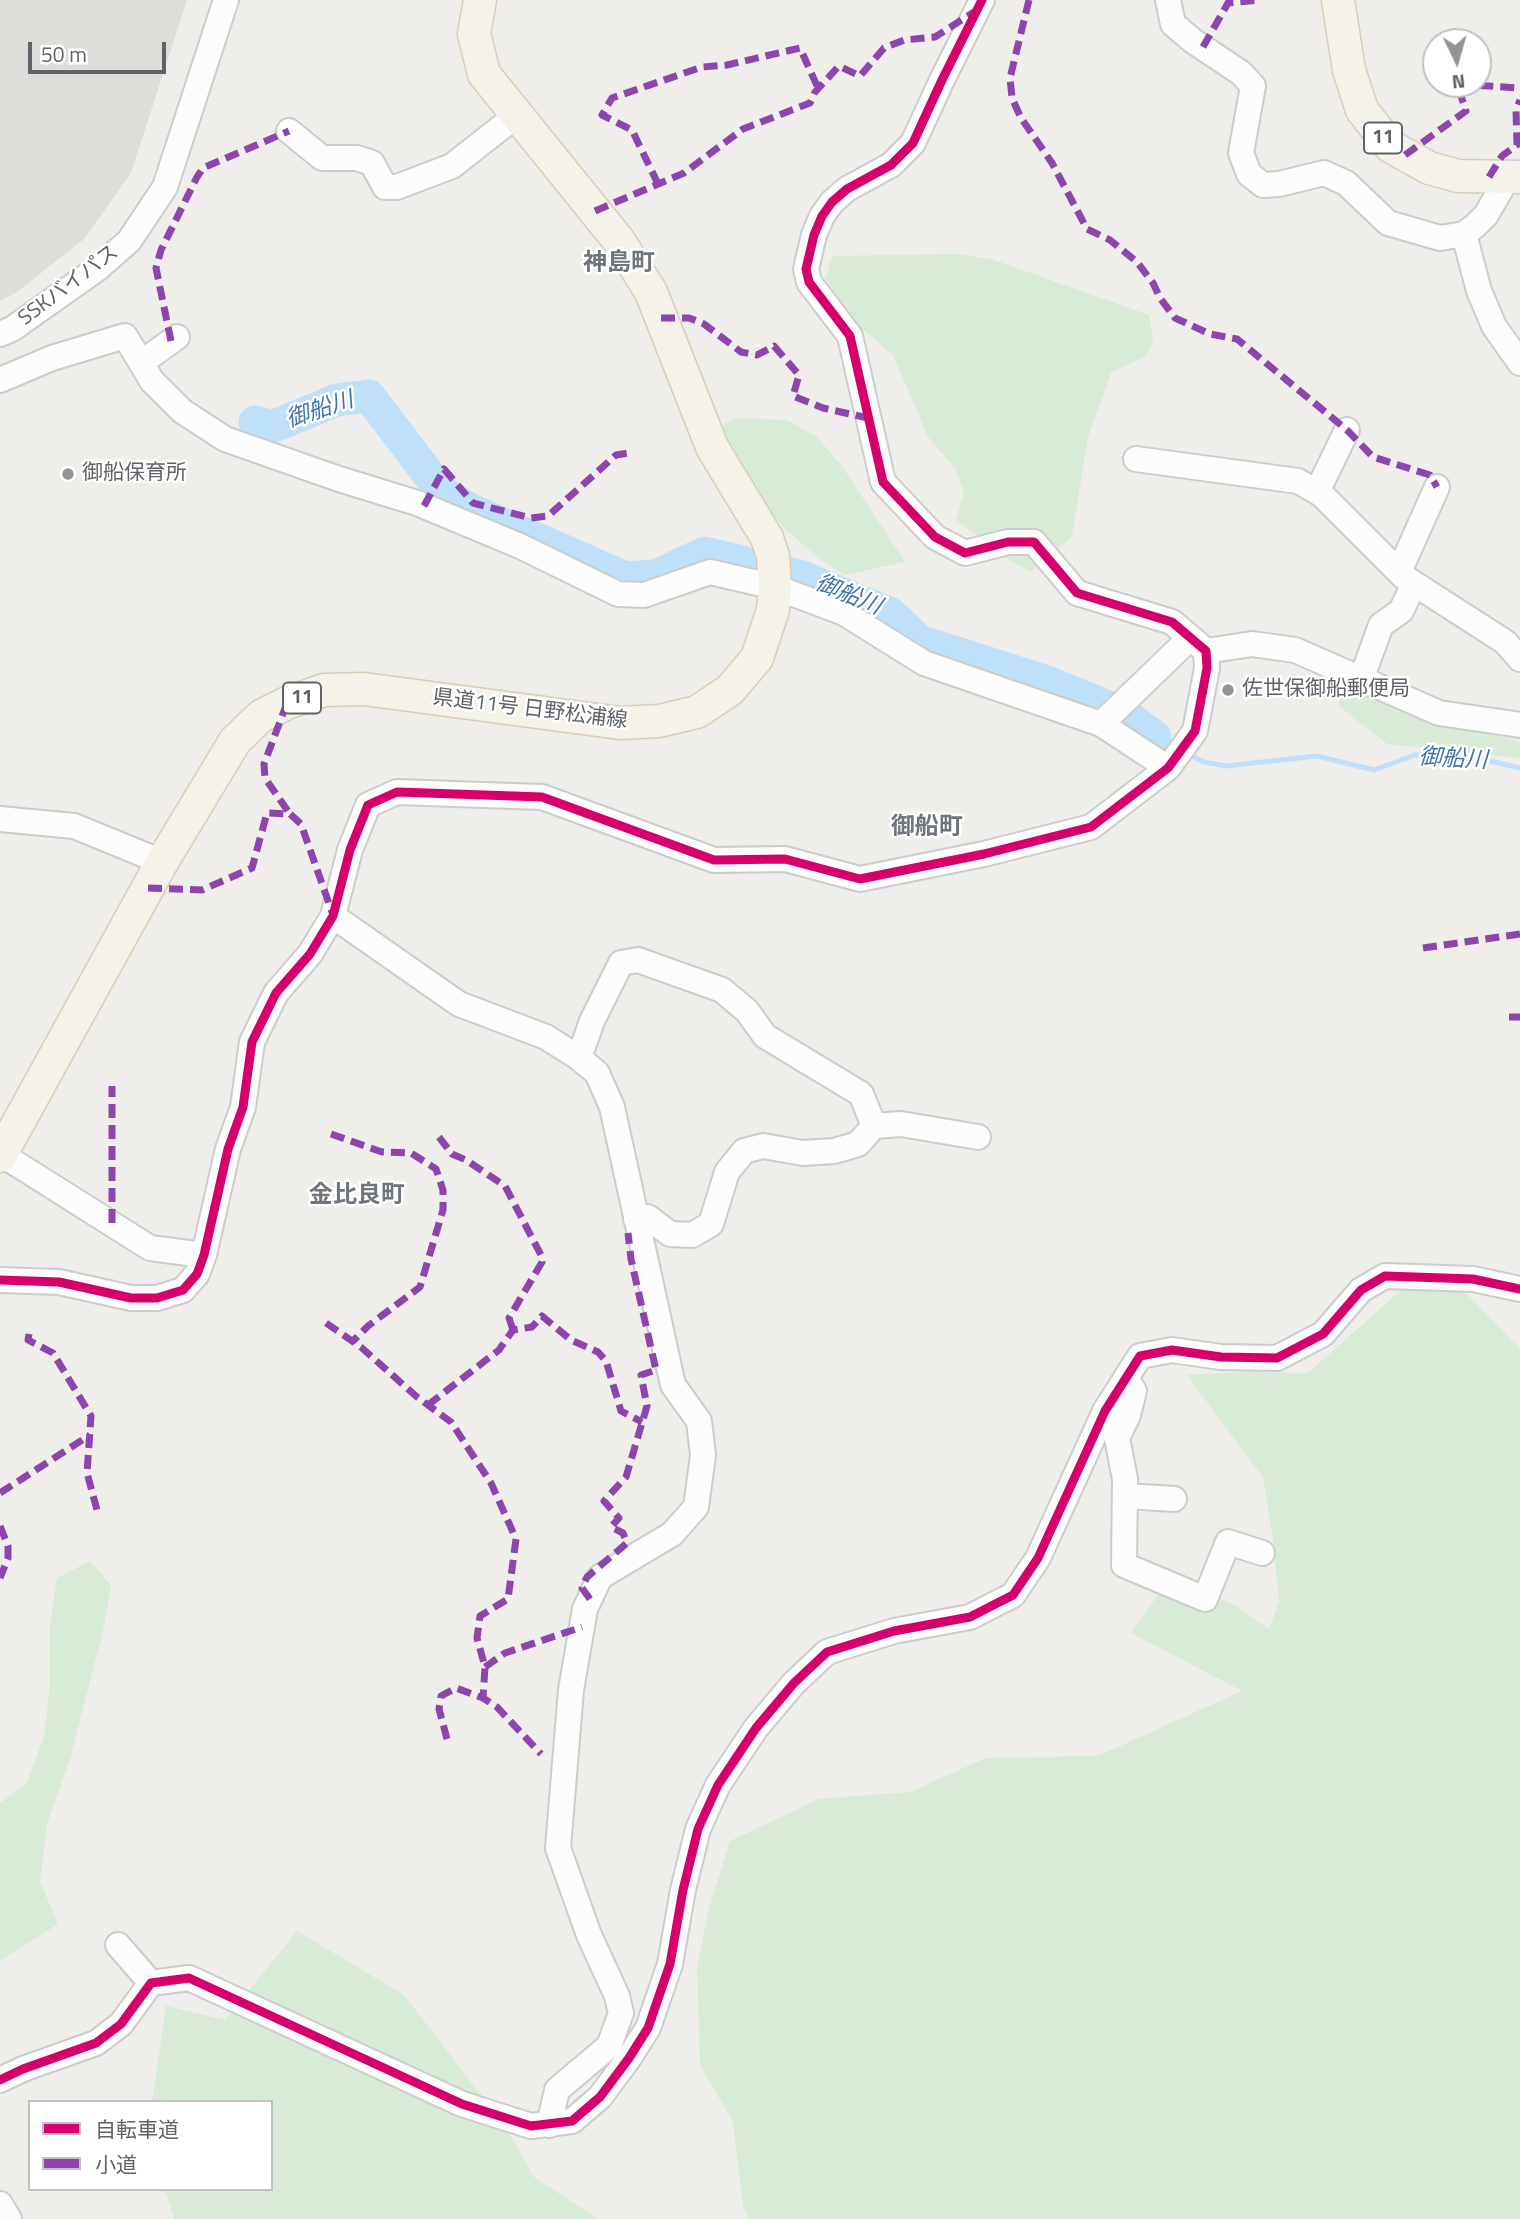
<!DOCTYPE html>
<meta charset="utf-8">
<style>
body{margin:0}
#map{position:relative;width:1520px;height:2219px;overflow:hidden;background:#efeeea;font-family:"Titillium Web","Noto Sans JP",sans-serif}
canvas{display:block}
.legend{position:absolute;left:28px;top:2100px;width:245px;height:91px;box-sizing:border-box;background:#fff;border:2px solid #bfc1c3;margin:0;padding:9px 12px;list-style:none;font-size:21px;color:#5f6368}
.legend li{display:flex;align-items:center;gap:14px;height:35px}
.legend b{width:35px;border:2px solid #bfc1c3}
.north{position:absolute;left:1422px;top:28px;width:70px;height:70px;box-sizing:border-box;background:#fff;border:2px solid #bfc1c3;border-radius:50%;rotate:175deg;font-size:19px;font-weight:700;line-height:28px;text-align:center;color:#5f6368}
.north::after{content:'';display:block;margin:auto;width:24px;height:32px;background:#919496;clip-path:polygon(50% 0,100% 100%,50% 72%,0 100%)}
.scale{position:absolute;left:28px;top:42px;width:138px;height:32px;box-sizing:border-box;border:4px solid #5f6368;border-top:0;padding-left:9px;font-size:21px;line-height:24px;white-space:nowrap;color:#5f6368;-webkit-text-stroke:5px #fff;paint-order:stroke}
</style>
<div id="map">
<canvas width="1520" height="2219"></canvas>
<ul class="legend">
<li><b style="height:9px;background:#d6006c"></b>自転車道</li>
<li><b style="height:9px;background:#8e44ad"></b>小道</li>
</ul>
<div class="north">N</div>
<div class="scale">50 m</div>
</div>
<script>
const ctx = document.querySelector('canvas').getContext('2d');
ctx.lineJoin = 'round';
function fillPath(path, color) {
  ctx.fillStyle = color;
  ctx.fill(path, 'evenodd');
}
function toPath(rows) {
  const path = new Path2D();
  for (const r of rows) {
    path.moveTo(r[0], r[1]);
    for (let i = 2; i < r.length; i += 2) path.lineTo(r[i], r[i + 1]);
  }
  return path;
}
function strokePath(path, color, width, dash) {
  ctx.strokeStyle = color;
  ctx.lineWidth = width;
  ctx.lineCap = dash ? 'butt' : 'round';
  ctx.setLineDash(dash || []);
  ctx.stroke(path);
}
function write(font, color, halo, rows, align = 'center') {
  ctx.font = font + ' "Titillium Web","Noto Sans JP",sans-serif';
  ctx.lineWidth = 5;
  ctx.setLineDash([]);
  ctx.textBaseline = 'middle';
  ctx.strokeStyle = halo;
  ctx.fillStyle = color;
  for (const [text, x, y, turn = 0] of rows) {
    ctx.save();
    ctx.translate(x, y);
    ctx.rotate((+turn || 0) * Math.PI / 180);
    ctx.textAlign = isNaN(turn) ? turn : align;
    if (halo) ctx.strokeText(text, 0, 0);
    ctx.fillText(text, 0, 0);
    ctx.restore();
  }
}
const industrial = toPath([
 [0,0,187,0,131,173,84,239,17,292,0,301]
]);
const green = toPath([
 [960,254,994,260,1149,315,1153,340,1146,356,1111,373,1088,437,1072,536,1030,572,1011,561,956,520,964,494,956,469,928,437,893,355,851,319,826,278,832,256],
 [735,418,787,420,816,436,842,466,905,562,844,575,821,560,784,528,741,474,721,427],
 [1339,690,1357,690,1429,724,1509,738,1520,743,1520,758,1387,744,1339,706],
 [1429,1265,1469,1296,1520,1349,1520,2219,749,2219,743,2206,733,2122,700,2065,697,1967,709,1909,730,1841,819,1799,910,1792,986,1758,1098,1756,1242,1691,1131,1633,1158,1595,1197,1587,1235,1605,1269,1629,1279,1602,1273,1540,1263,1477,1187,1375,1241,1372,1308,1373],
 [90,1561,111,1585,103,1631,70,1759,47,1824,40,1881,58,1924,0,1961,0,1803,26,1784,44,1737,50,1686,50,1625,57,1578],
 [297,1931,404,1995,506,2128,534,2177,598,2219,174,2219,165,2189,271,2189,271,2102,152,2102,166,2006,225,2020]
]);
const stream = toPath([
 [1155,737,1174,747],
 [1186,753,1204,762,1226,766,1317,756,1374,770,1415,755,1473,757,1520,768]
]);
const river = toPath([
 [255,422,272,427,337,400,369,396,442,492,469,509,626,578,656,576,705,553,802,577,891,614,919,641,1047,682,1123,713,1155,737]
]);
const minor = toPath([
 [1168,0,1173,24,1193,41,1241,73,1253,86,1241,153,1249,174,1263,185,1279,184,1324,173,1346,183,1388,223,1440,238,1464,234,1475,226,1486,215,1508,177],
 [289,131,322,158,357,158,372,163,385,187,397,187,452,166,517,115],
 [1464,234,1479,291,1494,326,1520,363],
 [0,334,12,329,97,269,129,241,165,187,226,0],
 [141,363,177,337],
 [0,380,52,358,125,336,152,381,182,411,225,439,339,479,417,503,520,546,618,594,644,595,710,572,775,587,844,613,924,663,1101,724,1168,768],
 [1136,459,1298,481,1322,495,1404,577,1505,642,1520,659],
 [1317,492,1347,430],
 [1399,572,1437,487],
 [1206,651,1252,644,1295,650,1439,713,1520,725],
 [1361,680,1381,625,1401,611,1414,584],
 [1101,724,1190,638],
 [0,819,74,826,162,862],
 [333,916,459,1004,546,1037,579,1058,597,1073,612,1107,673,1385,699,1421,703,1455,696,1507,672,1534,600,1577,585,1609,571,1690,558,1848,589,1935,617,1996,621,2013,609,2046,557,2090,549,2125],
 [579,1058,592,1021,621,963,638,960,722,990,747,1011,765,1036,861,1094,874,1126,901,1124,978,1137],
 [1,1154,150,1248,204,1255],
 [636,1219,648,1217,670,1234,692,1235,711,1224,727,1172,744,1151,763,1146,803,1153,834,1151,858,1144,874,1126],
 [0,1280,59,1282,131,1298,157,1298,183,1290,197,1274,204,1255,228,1149,243,1107,252,1042,276,993,310,954,333,916,350,850,368,805,397,792,542,797,714,860,785,859,860,879,984,854,1091,827,1168,768,1195,731,1207,668,1206,651,1172,622,1077,593,1034,542,1008,542,965,553,935,537,883,482,850,336,809,282,806,269,814,235,822,216,832,202,847,189,891,165,913,143,942,80,982,0],
 [1126,1379,1134,1391,1128,1415,1117,1438,1125,1479,1124,1565,1205,1599,1228,1542,1262,1553],
 [1125,1496,1174,1499],
 [118,1945,151,1983],
 [0,2080,23,2069,96,2043,121,2024,151,1983,189,1978,462,2104,531,2126,572,2121,600,2097,629,2058,648,2028,670,1964,683,1890,698,1829,718,1785,756,1728,794,1683,827,1652,894,1631,970,1617,1013,1595,1038,1558,1105,1411,1140,1356,1172,1350,1221,1357,1277,1358,1323,1334,1361,1290,1385,1276,1473,1279,1520,1289],
 [0,2204,9,2219]
]);
const major = toPath([
 [1338,0,1349,70,1362,110,1390,146,1429,168,1458,176,1520,177],
 [0,1156,162,862,235,741,261,716,287,703,324,690,364,689,620,723,659,721,697,712,730,690,757,658,773,610,775,586,773,556,767,538,712,447,651,292,619,241,484,74,474,34,480,0]
]);
const quiet = toPath([
 [1029,0,1010,78,1012,98,1021,118,1052,163,1087,229,1110,240,1137,262,1153,283,1160,298,1175,318,1210,334,1237,339,1347,430,1373,457,1430,475,1437,487],
 [1203,47,1228,3,1260,0],
 [1405,155,1466,111,1457,84,1520,88],
 [1489,177,1502,156,1517,145,1516,110,1520,100],
 [658,184,632,130,602,115,612,98,702,67,727,65,800,48,818,88],
 [595,211,684,173,743,129,810,103,815,92,839,66,860,76,884,48,904,40,935,37,974,12],
 [661,318,689,318,704,324,741,352,757,355,774,346,799,375,793,396,823,408,868,418],
 [171,341,156,268,161,250,197,177,203,168,289,131],
 [424,506,444,469,473,503,531,518,548,516,616,455,628,453],
 [287,703,264,764,265,778,290,814],
 [148,888,202,890,252,868,267,813,290,814,301,824,332,912],
 [1423,948,1520,934],
 [1509,1017,1520,1017],
 [331,1134,382,1152,411,1153,436,1169,443,1190,443,1210,420,1287,368,1326,352,1342],
 [439,1137,452,1154,466,1160,505,1186,541,1255,542,1262,509,1318,513,1330],
 [112,1223,112,1086],
 [326,1323,362,1348,417,1397,451,1422,491,1483,516,1539,508,1599,480,1616,477,1638,485,1667,483,1698],
 [29,1334,28,1340,53,1353,91,1416,87,1473,97,1510],
 [428,1405,499,1350,513,1330,532,1327,542,1316,571,1340,598,1352,606,1361,621,1411,642,1422],
 [0,1493,90,1435],
 [0,1526,8,1546,8,1558,0,1578],
 [590,1599,582,1588,587,1577,627,1543,623,1533,611,1527,619,1518,604,1501,626,1477,647,1406,641,1375,656,1370,631,1259,628,1233],
 [485,1667,505,1653,582,1627],
 [447,1739,439,1709,441,1696,456,1688,483,1698,497,1707,541,1754]
]);
const cycleway = toPath([
 [0,1280,59,1282,131,1298,157,1298,183,1290,197,1274,204,1255,228,1149,243,1107,252,1042,276,993,310,954,333,916,350,850,368,805,397,792,542,797,714,860,785,859,860,879,984,854,1091,827,1168,768,1195,731,1207,668,1206,651,1172,622,1077,593,1034,542,1008,542,965,553,935,537,883,482,850,336,809,282,806,269,814,235,822,216,832,202,847,189,891,165,913,143,942,80,982,0],
 [0,2080,23,2069,96,2043,121,2024,151,1983,189,1978,462,2104,531,2126,572,2121,600,2097,629,2058,648,2028,670,1964,683,1890,698,1829,718,1785,756,1728,794,1683,827,1652,894,1631,970,1617,1013,1595,1038,1558,1105,1411,1140,1356,1172,1350,1221,1357,1277,1358,1323,1334,1361,1290,1385,1276,1473,1279,1520,1289]
]);
const markers = [
 [68,474,7,"#919496"],
 [1228,690,7,"#919496"]
];
const shields = [
 [1383,138,38],
 [302,698,38]
];
const shieldNames = [
 ["11",1383,138],
 ["11",302,698]
];
const streetNames = [
 ["SSKバイパス",69,286,-37],
 ["県道11号 日野松浦線",530,710,7]
];
const poiNames = [
 ["御船保育所",82,474],
 ["佐世保御船郵便局",1242,690]
];
const waterNames = [
 ["御船川",320,411,-18],
 ["御船川",848,596,22],
 ["御船川",1453,760,3]
];
const quarterNames = [
 ["神島町",619,264],
 ["御船町",927,828],
 ["金比良町",357,1196]
];
fillPath(industrial, '#dfddda');
fillPath(green, '#d8ebd6');
strokePath(stream, '#bfe0f9', 5);
strokePath(river, '#bfe0f9', 33);
strokePath(minor, '#cbcccc', 28);
strokePath(major, '#d7ceb8', 35);
strokePath(minor, '#fdfcfc', 24);
strokePath(major, '#f4f2e9', 32);
strokePath(quiet, '#8e44ad', 7, [14, 7]);
strokePath(cycleway, '#d6006c', 9);
for (const [x, y, r, color] of markers) {
  const dot = new Path2D();
  dot.arc(x, y, r, 0, 2 * Math.PI);
  ctx.fillStyle = color;
  ctx.fill(dot);
  strokePath(dot, '#fff', 2.5);
}
for (const [x, y, w] of shields) {
  const box = new Path2D();
  box.roundRect(x - w / 2, y - 15.5, w, 31, 5);
  ctx.fillStyle = '#fff';
  ctx.fill(box);
  strokePath(box, '#5f6368', 2);
}
write('bold 19px', '#5f6368', null, shieldNames);
write('21px', '#5f6368', '#fff', streetNames);
write('21px', '#5f6368', '#fff', poiNames, 'left');
write('italic 23px', '#4174aa', '#fff', waterNames);
write('bold 24px', '#70757a', '#fff', quarterNames);
</script>
